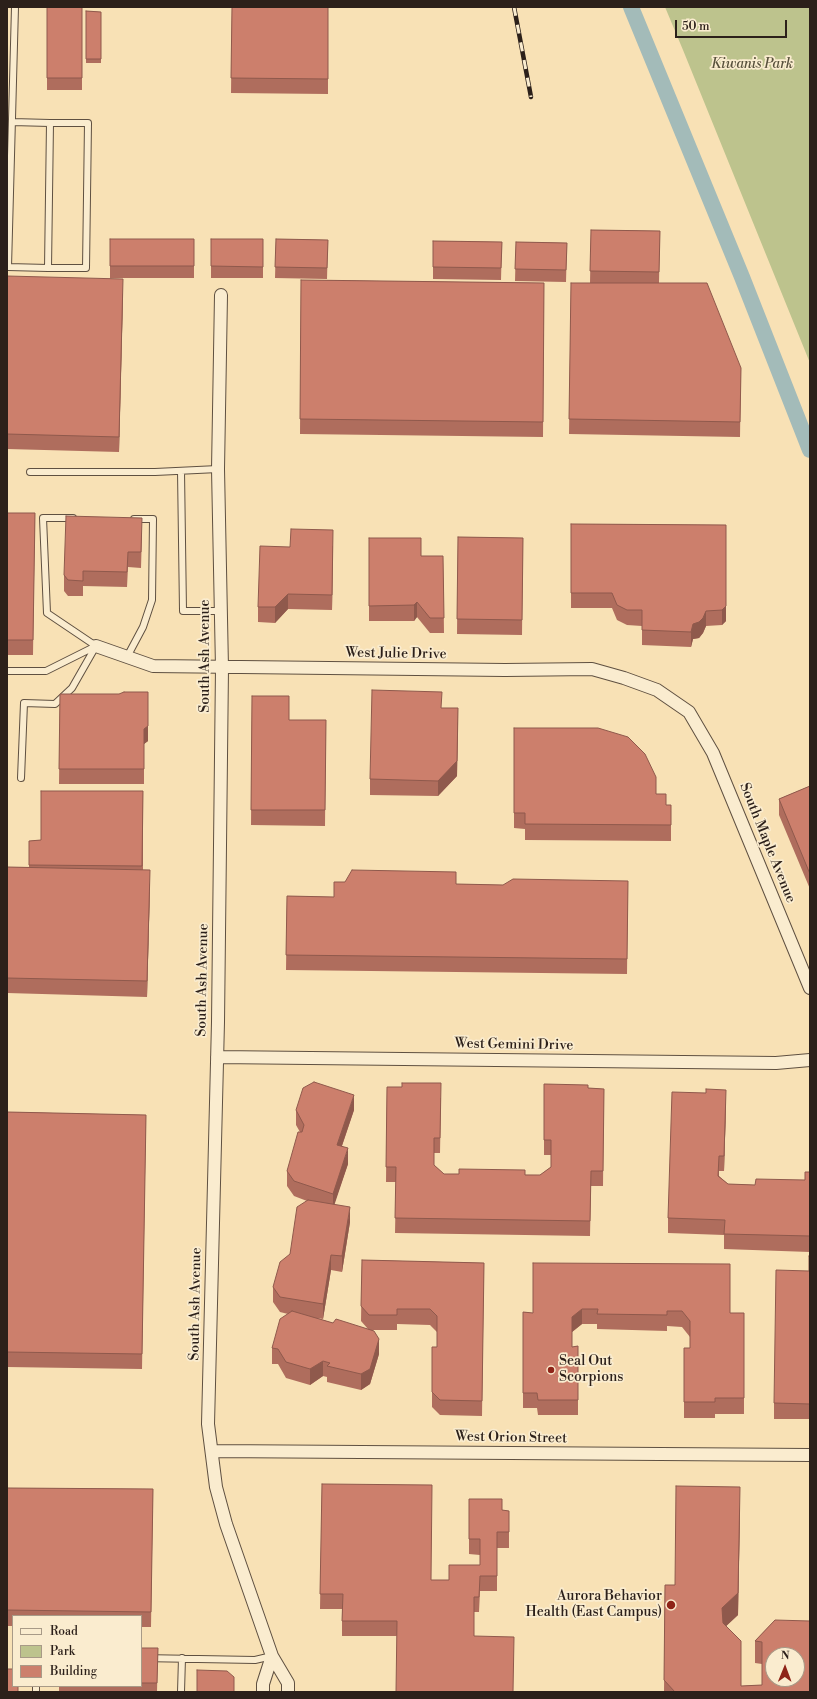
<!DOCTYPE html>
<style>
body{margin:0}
#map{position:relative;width:817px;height:1699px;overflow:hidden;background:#f8e1b5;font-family:"Libre Bodoni",serif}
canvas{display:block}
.frame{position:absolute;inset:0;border:8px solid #2c201a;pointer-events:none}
.legend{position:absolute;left:12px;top:1615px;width:130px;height:72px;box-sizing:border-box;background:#faeccf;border:1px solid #a89a87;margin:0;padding:5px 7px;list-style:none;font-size:12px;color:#2c201a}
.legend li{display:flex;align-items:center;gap:8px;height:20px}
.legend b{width:20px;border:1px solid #a89a87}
.north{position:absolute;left:765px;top:1647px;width:40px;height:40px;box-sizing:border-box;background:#faeccf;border:1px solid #a89a87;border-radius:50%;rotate:1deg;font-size:11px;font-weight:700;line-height:16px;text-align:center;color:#2c201a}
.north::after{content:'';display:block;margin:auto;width:14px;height:18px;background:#8f2418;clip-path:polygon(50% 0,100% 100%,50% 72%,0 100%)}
.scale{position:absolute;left:675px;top:20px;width:112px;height:18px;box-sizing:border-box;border:2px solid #2c201a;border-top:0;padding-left:5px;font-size:12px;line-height:14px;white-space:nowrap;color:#2c201a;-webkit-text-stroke:3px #faeccf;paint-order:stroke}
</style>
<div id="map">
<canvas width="817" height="1699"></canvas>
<div class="frame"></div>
<ul class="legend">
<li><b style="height:5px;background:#faeccf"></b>Road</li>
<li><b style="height:11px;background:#bdc38d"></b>Park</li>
<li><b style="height:11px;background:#cc7f6c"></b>Building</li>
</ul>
<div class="north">N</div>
<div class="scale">50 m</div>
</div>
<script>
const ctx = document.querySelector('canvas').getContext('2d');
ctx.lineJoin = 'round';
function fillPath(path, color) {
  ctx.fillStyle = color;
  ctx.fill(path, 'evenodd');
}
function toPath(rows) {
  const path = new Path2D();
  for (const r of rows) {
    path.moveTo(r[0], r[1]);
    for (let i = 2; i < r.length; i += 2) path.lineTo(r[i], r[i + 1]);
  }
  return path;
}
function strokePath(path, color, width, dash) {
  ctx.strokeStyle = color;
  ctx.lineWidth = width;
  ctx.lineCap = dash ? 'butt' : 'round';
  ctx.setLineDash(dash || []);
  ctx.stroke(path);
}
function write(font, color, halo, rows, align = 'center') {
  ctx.font = font + ' "Libre Bodoni",serif';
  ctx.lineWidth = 3.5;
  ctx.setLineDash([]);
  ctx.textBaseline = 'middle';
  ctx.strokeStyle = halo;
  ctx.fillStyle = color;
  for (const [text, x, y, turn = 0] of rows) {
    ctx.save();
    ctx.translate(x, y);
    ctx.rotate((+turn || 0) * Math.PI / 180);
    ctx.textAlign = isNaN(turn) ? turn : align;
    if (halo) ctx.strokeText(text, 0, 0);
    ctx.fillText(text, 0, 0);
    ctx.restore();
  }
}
const green = toPath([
 [665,7,810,7,810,363,683,50]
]);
const canal = toPath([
 [631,7,742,277,810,450]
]);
const service = toPath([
 [12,122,50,123,48,268,8,267,15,7],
 [48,268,86,268,88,123,50,123],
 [181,471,183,611,221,611],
 [30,472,155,472,218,469],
 [73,518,43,518,47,613,96,646],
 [127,657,143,627,152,600,153,519,134,519],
 [7,671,46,671,96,646],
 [21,778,24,703,55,704,72,688,96,646],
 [141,1658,255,1660,272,1656],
 [36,1692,36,1686],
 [181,1692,182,1658]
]);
const minor = toPath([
 [221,295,218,469,222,668,218,1022,208,1424,216,1487,226,1524,272,1656,288,1683,288,1692],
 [96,646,153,666,505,670,592,669,624,678,657,690,689,712,713,753,810,988],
 [217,1057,776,1063,810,1060],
 [212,1451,810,1455],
 [263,1692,263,1684,272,1656]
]);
const rail = toPath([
 [514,7,531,97]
]);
const wall = toPath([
 [47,7,82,7,82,90,47,90],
 [232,7,328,7,328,94,231,93],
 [86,11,101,12,101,63,86,63],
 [591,230,660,231,659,283,741,368,740,437,569,434,571,283,590,283],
 [110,239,194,239,194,278,110,278],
 [211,239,263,239,263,278,211,278],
 [276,239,328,240,327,279,275,278],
 [433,241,502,242,501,280,433,279],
 [516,242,567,243,566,282,515,281],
 [7,276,123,294,119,452,7,449],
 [301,280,544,283,543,437,300,434],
 [7,513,35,513,33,655,7,655],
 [571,524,726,525,726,621,722,625,706,626,703,633,699,638,693,639,691,647,642,645,642,626,627,625,617,620,612,608,571,608],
 [142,533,141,568,128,567,127,587,83,586,83,596,68,596,64,591,64,575],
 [458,537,523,538,522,635,457,634],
 [369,538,421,556,443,556,444,633,430,633,417,617,414,621,369,621],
 [333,546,332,610,288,609,275,623,258,622,258,607,290,547],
 [60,694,148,741,144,744,144,784,59,784],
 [252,696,289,720,326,720,325,826,251,825],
 [442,708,458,723,457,776,438,796,370,795,370,779],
 [514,728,656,794,666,805,671,805,671,841,525,840,525,829,514,828],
 [810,786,810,889,779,815,779,799],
 [143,791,143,870,150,885,147,997,7,993,7,867,29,867,29,841,41,840],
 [628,881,627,974,286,970,287,896,334,897,456,884,503,885],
 [544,1084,588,1088,604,1089,603,1186,591,1186,590,1236,395,1233,396,1182,386,1182,387,1087,441,1098,440,1153,434,1153,434,1165,444,1174,540,1175,551,1167,551,1155,544,1155],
 [726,1105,724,1171,719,1171,719,1176,728,1184,755,1185,805,1180,810,1172,810,1252,724,1249,724,1235,668,1233,668,1218],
 [296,1110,354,1110,342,1146,348,1164,334,1204,350,1222,342,1272,331,1270,323,1319,317,1318,333,1323,368,1329,361,1321,362,1260,484,1263,482,1416,440,1415,432,1407,432,1347,437,1347,437,1332,430,1325,397,1324,397,1330,372,1330,379,1354,370,1384,361,1390,327,1382,327,1377,323,1376,310,1385,286,1378,278,1364,272,1364,272,1348,288,1314,280,1312,273,1302,273,1287,290,1254,307,1201,294,1196,287,1186,287,1171,300,1132,296,1125],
 [7,1112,146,1115,142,1369,7,1367],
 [810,1256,810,1419,774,1419,774,1403,809,1271],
 [533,1263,730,1313,744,1313,744,1414,715,1414,715,1418,684,1418,684,1348,690,1348,690,1337,682,1327,667,1326,667,1331,597,1329,597,1324,582,1324,572,1332,572,1347,578,1346,578,1415,538,1415,537,1408,523,1408,523,1312,533,1313],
 [322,1484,431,1580,449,1580,480,1565,480,1555,469,1554,469,1499,502,1510,509,1511,509,1548,497,1548,497,1591,480,1591,479,1612,474,1612,396,1636,342,1636,342,1609,320,1609],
 [7,1488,153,1489,151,1627,141,1627,141,1616,13,1616,13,1626,7,1626],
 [740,1509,738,1615,726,1626,741,1686,762,1685,762,1664,755,1663,755,1641,775,1620,810,1692,664,1692,665,1585,675,1585],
 [141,1648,158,1648,157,1692,59,1692,59,1686,141,1686]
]);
const shadedWall = toPath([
 [123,279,123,294,119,452,119,437],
 [726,525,726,621,722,625,722,610],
 [333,530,333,546,332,610,332,595],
 [288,594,288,609,275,623,275,607],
 [417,602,417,617,414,621,414,605],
 [706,611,706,626,703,633,699,638,693,639,691,647,691,632,693,624],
 [148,692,148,741,144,744,144,784,144,729],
 [458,708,457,776,438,796,438,781],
 [150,870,150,885,147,997,147,981],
 [726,1090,726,1105,724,1171,724,1156],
 [354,1095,354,1110,337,1160,337,1145],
 [348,1148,348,1164,333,1209,333,1194],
 [350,1207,350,1222,342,1272,342,1256],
 [331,1255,331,1270,323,1319,323,1304],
 [582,1309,582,1324,572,1332,572,1317],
 [379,1339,379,1354,370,1384,361,1390,361,1374],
 [323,1361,323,1376,310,1385,310,1369],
 [740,1509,738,1615,722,1630,722,1608]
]);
const building = toPath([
 [47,7,82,7,82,78,47,78,47,7],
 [232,7,328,7,328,79,231,78,232,7],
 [86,11,101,12,101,59,86,59,86,11],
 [591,230,660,231,659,272,590,271,591,230],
 [110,239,194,239,194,266,110,266,110,239],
 [211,239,263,239,263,267,211,266,211,239],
 [276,239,328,240,327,268,275,267,276,239],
 [433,241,502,242,501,268,433,267,433,241],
 [516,242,567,243,566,270,515,269,516,242],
 [7,276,123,279,119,437,7,434,7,276],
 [301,280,544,283,543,422,300,419,301,280],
 [571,283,707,283,741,368,740,422,569,419,571,283],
 [7,513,35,513,33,640,7,640,7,513],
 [66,516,142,518,141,552,128,552,127,572,83,571,83,581,68,580,64,575,66,516],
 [571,524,726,525,726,606,722,610,706,611,703,618,699,622,693,624,691,632,642,630,642,610,627,610,617,605,612,593,571,593,571,524],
 [291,529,333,530,332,595,288,594,275,607,258,607,260,546,290,547,291,529],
 [458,537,523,538,522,620,457,619,458,537],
 [369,538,421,538,421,556,443,556,444,618,430,618,417,602,414,605,369,606,369,538],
 [372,690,442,692,441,708,458,708,457,761,438,781,370,779,372,690],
 [124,692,148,692,148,726,144,729,144,769,59,769,60,694,119,694,124,692],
 [252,696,289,696,289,720,326,720,325,810,251,810,252,696],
 [514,728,598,728,628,737,645,754,656,777,656,794,666,794,666,805,671,805,671,825,525,824,525,813,514,813,514,728],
 [810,786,810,874,779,799,810,786],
 [41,791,143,791,142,866,29,865,29,841,41,840,41,791],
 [7,867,150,870,147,981,7,978,7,867],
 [352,870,456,872,456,884,503,885,513,879,628,881,627,959,286,955,287,896,334,897,334,882,345,882,352,870],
 [314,1082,354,1095,337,1145,348,1148,333,1194,294,1181,287,1171,298,1132,302,1132,304,1125,296,1110,303,1088,314,1082],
 [402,1083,441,1083,440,1138,434,1138,434,1165,444,1174,459,1174,459,1169,525,1170,525,1175,540,1175,551,1167,551,1140,544,1140,544,1084,588,1085,588,1088,604,1089,603,1171,591,1171,590,1221,395,1218,396,1167,386,1167,387,1087,402,1087,402,1083],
 [706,1089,726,1090,724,1156,719,1156,718,1176,728,1184,755,1185,756,1179,805,1180,805,1172,810,1172,810,1236,724,1234,725,1220,668,1218,672,1092,706,1093,706,1089],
 [7,1112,146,1115,142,1354,7,1352,7,1112],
 [308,1200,350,1207,342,1256,331,1255,323,1304,280,1297,273,1287,280,1262,290,1254,297,1207,308,1200],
 [809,1256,810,1256,810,1404,774,1403,776,1270,809,1271,809,1256],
 [362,1260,484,1263,482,1401,440,1400,432,1392,432,1347,437,1347,437,1316,430,1309,397,1309,397,1315,369,1315,361,1306,362,1260],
 [533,1263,730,1264,730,1313,744,1313,744,1398,715,1398,715,1402,684,1402,684,1348,690,1348,690,1321,682,1311,667,1311,667,1315,597,1314,598,1309,582,1309,572,1317,572,1347,578,1346,578,1400,538,1400,537,1393,523,1393,523,1312,533,1313,533,1263],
 [292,1311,333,1323,336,1319,374,1331,379,1339,370,1369,361,1374,327,1366,330,1363,323,1361,310,1369,286,1362,278,1349,272,1348,280,1319,292,1311],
 [322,1484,432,1485,431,1580,449,1580,449,1565,480,1565,480,1539,469,1539,469,1499,502,1499,502,1510,509,1511,509,1532,497,1532,497,1576,480,1576,479,1597,474,1597,474,1636,514,1637,513,1692,396,1692,397,1621,342,1621,343,1594,320,1594,322,1484],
 [676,1486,740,1487,738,1593,722,1608,723,1623,741,1641,741,1686,762,1685,762,1642,755,1641,775,1620,810,1621,810,1692,675,1692,664,1680,665,1585,675,1585,676,1486],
 [773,1655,797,1655,797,1679,773,1679,773,1655],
 [7,1488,153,1489,151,1612,7,1610,7,1488],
 [141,1648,158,1648,157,1683,141,1683,141,1648],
 [7,1669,13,1669,13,1686,18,1686,18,1692,7,1692,7,1669],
 [197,1670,227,1671,234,1677,234,1692,197,1692,197,1670]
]);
const markers = [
 [551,1370,4,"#8f2418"],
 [671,1605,5,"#8f2418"]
];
const parkNames = [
 ["Kiwanis Park",752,65]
];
const streetNames = [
 ["West Julie Drive",396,654,1],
 ["South Ash Avenue",206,656,-90],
 ["South Maple Avenue",767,843,68],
 ["South Ash Avenue",203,980,-89],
 ["West Gemini Drive",514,1045,1],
 ["South Ash Avenue",196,1304,-89],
 ["West Orion Street",511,1438,1]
];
const poiNames = [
 ["Seal Out",559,1362],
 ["Scorpions",559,1378],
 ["Aurora Behavior",662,1597,"right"],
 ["Health (East Campus)",662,1613,"right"]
];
fillPath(green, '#bdc38d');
strokePath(canal, '#a3bbb9', 16);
strokePath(service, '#5f5041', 8);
strokePath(minor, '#5f5041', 14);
strokePath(service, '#faeccf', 6);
strokePath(minor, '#faeccf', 12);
strokePath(rail, '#2c201a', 4.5);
strokePath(rail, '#faeccf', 3, [9]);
fillPath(wall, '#af6d5d');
fillPath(shadedWall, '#8f594c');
fillPath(building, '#cc7f6c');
strokePath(building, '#8f594c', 1);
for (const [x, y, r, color] of markers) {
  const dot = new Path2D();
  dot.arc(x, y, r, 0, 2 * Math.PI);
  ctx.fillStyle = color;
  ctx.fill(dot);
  strokePath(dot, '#faeccf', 1.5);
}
write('italic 14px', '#58513c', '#faeccf', parkNames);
write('14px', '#2c201a', '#faeccf', streetNames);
write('14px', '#2c201a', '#faeccf', poiNames, 'left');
</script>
